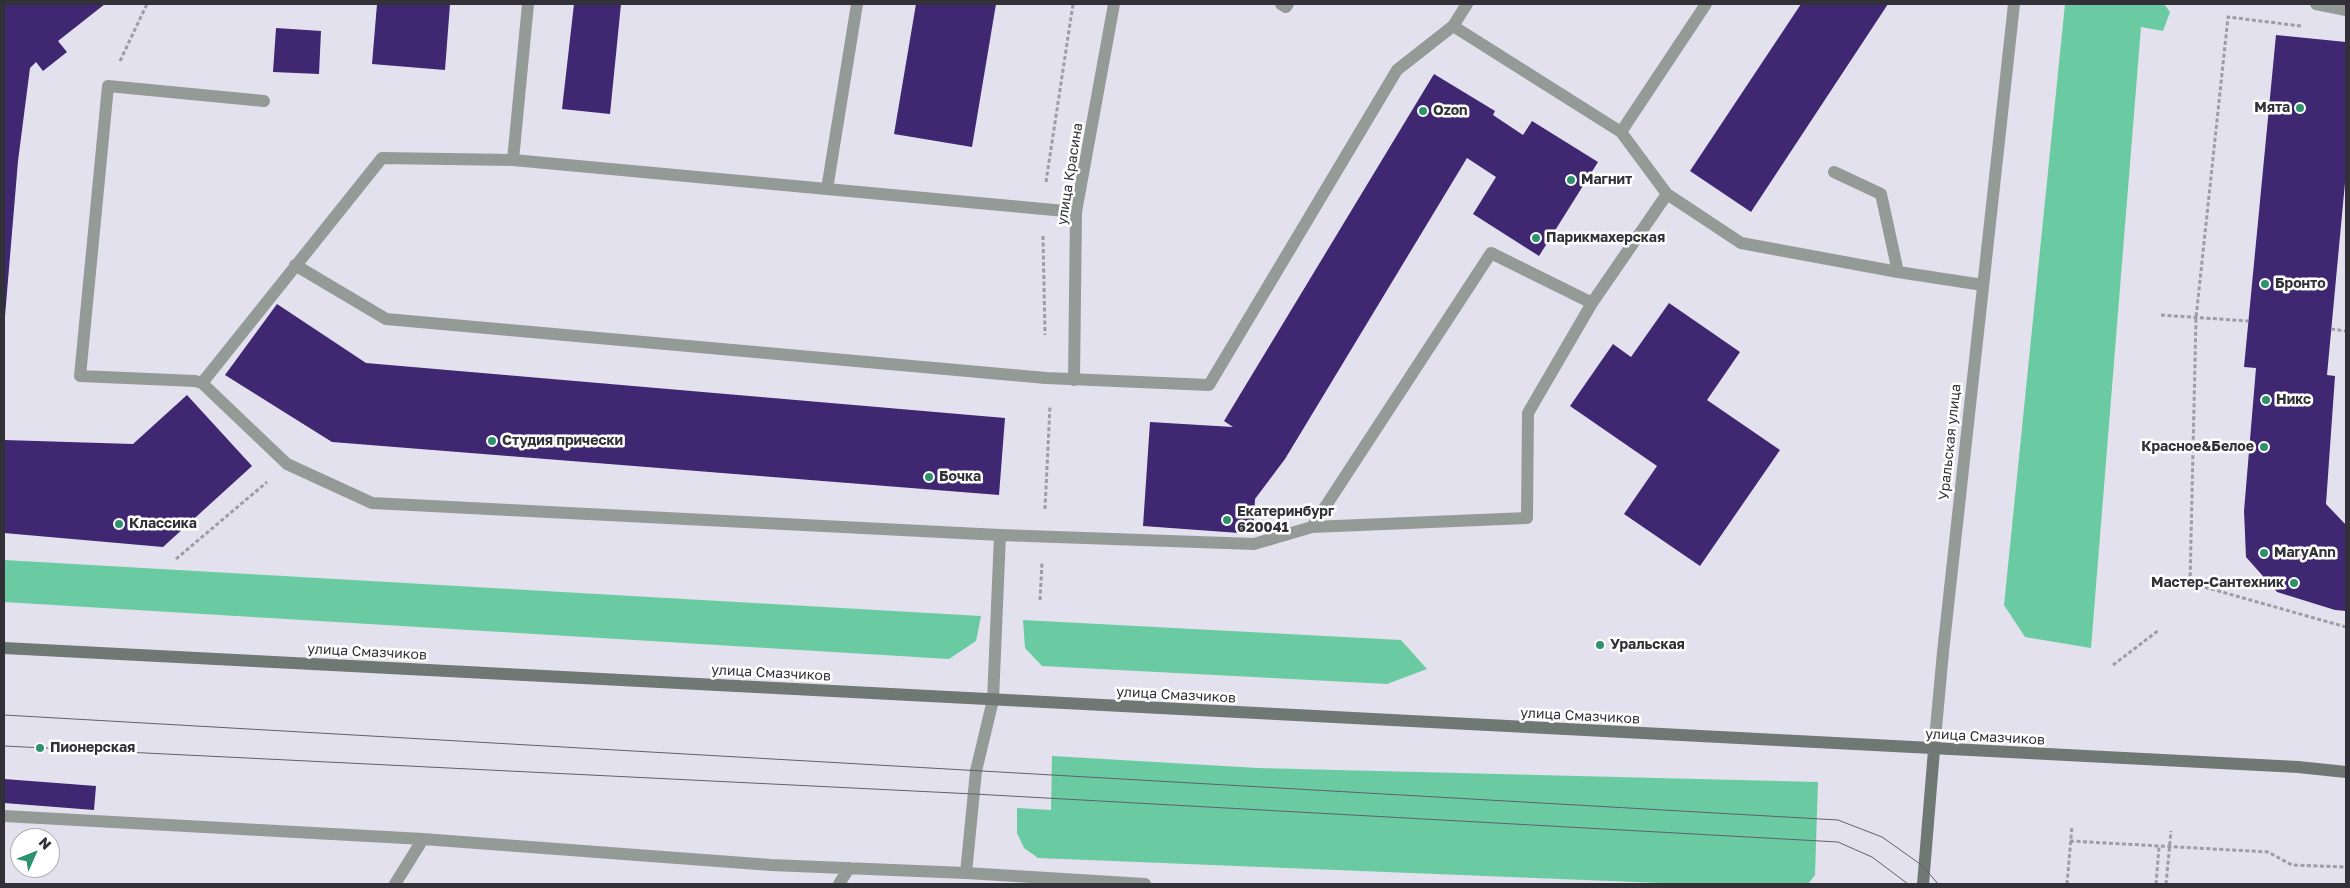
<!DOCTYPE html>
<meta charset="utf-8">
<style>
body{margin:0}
#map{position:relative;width:2350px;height:888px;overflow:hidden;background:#e4e1ef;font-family:"Golos Text",sans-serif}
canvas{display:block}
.frame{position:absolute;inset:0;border:5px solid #323137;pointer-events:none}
.north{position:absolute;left:10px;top:828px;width:50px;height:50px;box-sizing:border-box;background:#fff;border:1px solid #adadaf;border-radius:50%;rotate:46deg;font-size:14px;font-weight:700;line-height:20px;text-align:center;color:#323137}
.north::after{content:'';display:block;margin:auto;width:18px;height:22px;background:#2e916d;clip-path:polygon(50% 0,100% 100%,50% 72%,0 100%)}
</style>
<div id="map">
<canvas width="2350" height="888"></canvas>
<div class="frame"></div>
<div class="north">N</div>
</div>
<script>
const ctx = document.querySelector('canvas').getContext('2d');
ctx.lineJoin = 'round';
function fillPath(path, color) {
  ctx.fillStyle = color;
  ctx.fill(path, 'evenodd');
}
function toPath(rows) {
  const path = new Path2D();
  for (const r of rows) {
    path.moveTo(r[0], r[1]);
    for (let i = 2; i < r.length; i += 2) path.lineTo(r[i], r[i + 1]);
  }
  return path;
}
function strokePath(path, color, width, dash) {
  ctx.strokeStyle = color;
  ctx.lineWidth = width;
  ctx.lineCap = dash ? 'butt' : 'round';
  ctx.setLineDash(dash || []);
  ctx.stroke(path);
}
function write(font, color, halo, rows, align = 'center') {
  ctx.font = font + ' "Golos Text",sans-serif';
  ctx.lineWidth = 5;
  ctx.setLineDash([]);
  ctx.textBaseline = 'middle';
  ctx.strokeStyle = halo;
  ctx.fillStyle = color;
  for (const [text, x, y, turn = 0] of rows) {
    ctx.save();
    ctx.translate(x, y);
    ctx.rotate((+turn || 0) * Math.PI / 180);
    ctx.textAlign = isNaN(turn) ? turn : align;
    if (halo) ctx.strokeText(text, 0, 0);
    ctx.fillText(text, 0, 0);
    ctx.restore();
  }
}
const green = toPath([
 [2065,4,2164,4,2170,12,2163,31,2141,27,2091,648,2025,637,2004,605],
 [4,560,981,616,976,641,949,659,4,602],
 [1023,620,1401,640,1427,669,1387,684,1042,666,1025,648],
 [1052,756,1258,768,1818,782,1815,875,1808,884,1684,884,1038,858,1024,848,1017,833,1017,808,1051,810]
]);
const building = toPath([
 [4,4,105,4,58,41,67,52,43,71,36,62,30,68,18,161,5,316],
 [377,4,450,4,445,70,372,64],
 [574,4,621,4,610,114,562,109],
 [916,4,996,4,972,147,894,134],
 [1801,4,1888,4,1751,212,1690,171],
 [276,28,321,31,319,74,273,72],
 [2276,35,2346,42,2346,172,2327,375,2335,376,2326,504,2346,525,2346,611,2335,610,2277,592,2246,557,2244,511,2256,368,2244,367],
 [1434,74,1495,111,1493,115,1523,135,1532,121,1598,162,1539,256,1473,214,1496,177,1467,158,1285,459,1255,499,1253,534,1143,526,1150,422,1233,427,1224,421],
 [1669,303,1740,352,1707,400,1780,450,1700,566,1624,514,1657,466,1570,406,1613,344,1631,357],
 [277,304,366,363,1005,418,999,495,332,442,225,375],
 [187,395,252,466,163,547,4,533,4,440,133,444],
 [4,779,96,786,94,810,4,803]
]);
const path = toPath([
 [2301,26,2228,17,2196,318,2190,583,2346,627],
 [120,61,147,4],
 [1046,182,1073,4],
 [1043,236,1045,335],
 [2161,315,2248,321],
 [2331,329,2346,331],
 [1045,509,1050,406],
 [176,559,267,482],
 [1040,600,1042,563],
 [2113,665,2159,630],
 [2070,841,2268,852,2292,865,2346,867],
 [2067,884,2072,826],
 [2156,884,2159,847],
 [2166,884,2171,831]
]);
const service = toPath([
 [1281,4,1286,7,1288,4],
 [2316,4,2346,10],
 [1453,26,1467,4],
 [264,101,108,86,80,376,195,381,202,383,287,464,372,503,1000,535,1254,544,1312,527,1491,253,1592,303,1667,194,1621,132,1453,26,1397,70,1209,385,1046,378,386,319,295,265],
 [1621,132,1706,4],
 [513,160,528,4],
 [1834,172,1881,194,1898,272],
 [827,189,857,4],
 [1667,194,1741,243,1898,272,1983,285],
 [202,383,382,158,513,160,1076,212],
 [1312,527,1527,518,1528,413,1592,303],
 [976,771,993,700,1000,535],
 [4,816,423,839,771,865,966,873,1145,884],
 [395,884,423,839],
 [839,884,849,868]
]);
const minor = toPath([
 [1074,380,1076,212,1114,4],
 [966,873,976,771]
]);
const tertiary = toPath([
 [1934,750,1943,652,2014,4]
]);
const secondary = toPath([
 [4,648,2298,767,2346,772],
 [1923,884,1934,750]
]);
const tram = toPath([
 [4,715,1838,820,1882,837,1923,866,1938,884],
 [4,746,974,794,1838,842,1872,857,1908,884]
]);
const markers = [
 [2300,108,5,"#2e916d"],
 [1423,111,5,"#2e916d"],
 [1571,180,5,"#2e916d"],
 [1536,238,5,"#2e916d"],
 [2265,284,5,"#2e916d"],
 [2266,400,5,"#2e916d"],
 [492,441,5,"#2e916d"],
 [2264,447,5,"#2e916d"],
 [929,477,5,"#2e916d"],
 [1227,520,5,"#2e916d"],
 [119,524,5,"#2e916d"],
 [2264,553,5,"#2e916d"],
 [2294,583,5,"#2e916d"],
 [1600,645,5,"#2e916d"],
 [40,748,5,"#2e916d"]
];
const poiNames = [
 ["Мята",2290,108,"right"],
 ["Ozon",1433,111],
 ["Магнит",1581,180],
 ["Парикмахерская",1546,238],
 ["Бронто",2275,284],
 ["Никс",2276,400],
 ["Студия прически",502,441],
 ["Красное&Белое",2254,447,"right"],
 ["Бочка",939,477],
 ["Екатеринбург",1237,512],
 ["620041",1237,528],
 ["Классика",129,524],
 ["MaryAnn",2274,553],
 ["Мастер-Сантехник",2284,583,"right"],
 ["Уральская",1610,645],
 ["Пионерская",50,748]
];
const streetNames = [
 ["улица Красина",1070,174,-81],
 ["Уральская улица",1950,442,-84],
 ["улица Смазчиков",367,652,3],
 ["улица Смазчиков",771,673,3],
 ["улица Смазчиков",1176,695,3],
 ["улица Смазчиков",1580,716,3],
 ["улица Смазчиков",1985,737,3]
];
fillPath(green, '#6acba2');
fillPath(building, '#402772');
strokePath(path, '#9e9ca7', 3, [4, 2.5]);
strokePath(service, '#949b97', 12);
strokePath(minor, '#949b97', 12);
strokePath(tertiary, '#949b97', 12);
strokePath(secondary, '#6f7873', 12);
strokePath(tram, '#616068', 1);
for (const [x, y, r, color] of markers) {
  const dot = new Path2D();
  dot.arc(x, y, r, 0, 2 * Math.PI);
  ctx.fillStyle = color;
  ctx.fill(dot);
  strokePath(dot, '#fff', 2);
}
write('bold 14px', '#323137', '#fff', poiNames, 'left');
write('14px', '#323137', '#fff', streetNames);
</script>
